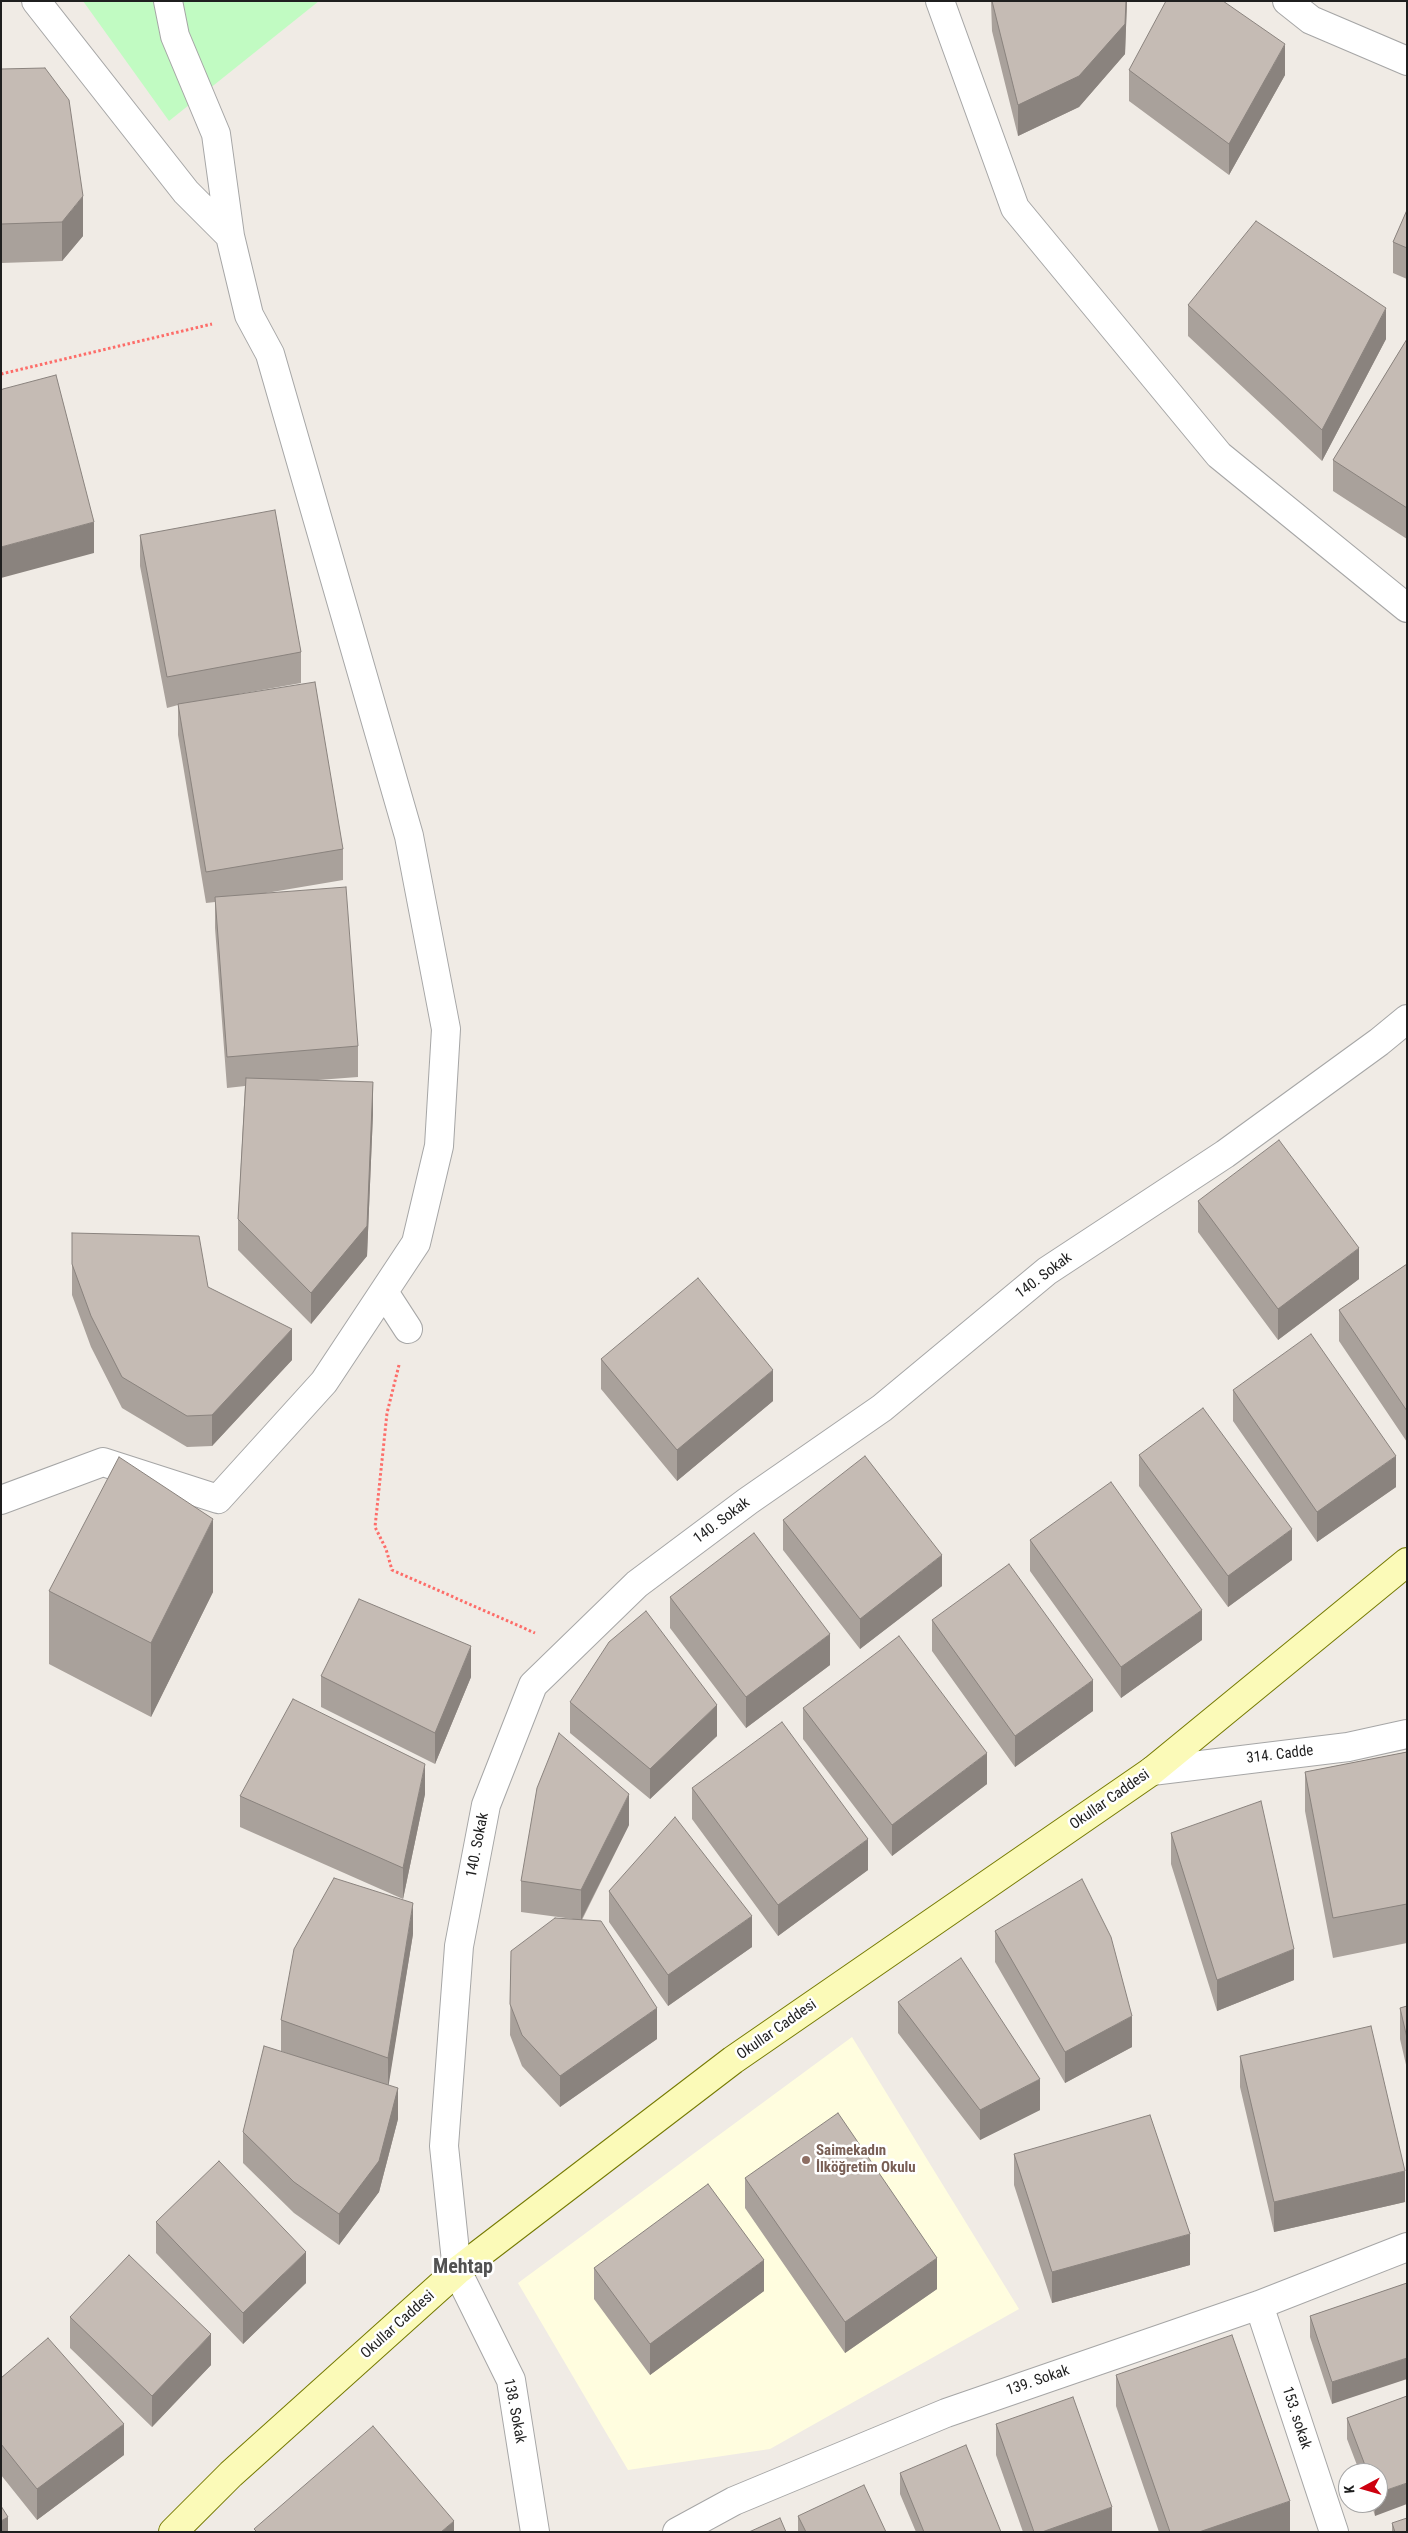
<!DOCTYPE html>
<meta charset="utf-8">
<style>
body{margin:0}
#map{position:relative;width:1408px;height:2533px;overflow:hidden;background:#f0ebe5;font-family:"Roboto Condensed",sans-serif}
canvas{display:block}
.frame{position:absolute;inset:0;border:2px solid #1f1f1f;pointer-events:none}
.north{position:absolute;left:1338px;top:2463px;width:50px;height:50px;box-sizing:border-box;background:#fff;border:1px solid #a5a5a5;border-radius:50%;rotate:264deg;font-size:14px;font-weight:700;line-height:20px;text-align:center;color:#1f1f1f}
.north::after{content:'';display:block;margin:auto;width:18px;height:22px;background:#ce000f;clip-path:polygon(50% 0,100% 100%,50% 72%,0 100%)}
</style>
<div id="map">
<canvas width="1408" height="2533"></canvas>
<div class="frame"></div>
<div class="north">K</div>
</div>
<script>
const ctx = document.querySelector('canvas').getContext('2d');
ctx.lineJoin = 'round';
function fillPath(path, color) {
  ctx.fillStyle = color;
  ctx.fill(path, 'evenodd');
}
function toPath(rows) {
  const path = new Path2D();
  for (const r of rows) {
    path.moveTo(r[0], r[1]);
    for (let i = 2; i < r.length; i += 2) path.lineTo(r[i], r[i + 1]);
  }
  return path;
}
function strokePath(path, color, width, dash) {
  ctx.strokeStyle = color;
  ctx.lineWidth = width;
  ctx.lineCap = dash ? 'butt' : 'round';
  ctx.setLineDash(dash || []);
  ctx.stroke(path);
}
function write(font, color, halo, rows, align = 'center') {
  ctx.font = font + ' "Roboto Condensed",sans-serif';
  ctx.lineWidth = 5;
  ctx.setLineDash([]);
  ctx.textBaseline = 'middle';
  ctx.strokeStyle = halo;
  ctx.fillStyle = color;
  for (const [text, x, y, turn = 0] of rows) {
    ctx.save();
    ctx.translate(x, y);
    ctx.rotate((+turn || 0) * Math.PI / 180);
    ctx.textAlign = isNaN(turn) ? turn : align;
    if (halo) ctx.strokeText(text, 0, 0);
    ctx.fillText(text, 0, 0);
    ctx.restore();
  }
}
const education = toPath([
 [852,2037,1019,2309,770,2449,628,2470,518,2283]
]);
const park = toPath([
 [83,1,319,1,169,121]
]);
const path = toPath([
 [1,374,212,324],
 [399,1365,387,1413,375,1527,386,1549,392,1570,535,1633]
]);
const street = toPath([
 [168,1,175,36,216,134,230,236],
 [940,1,1015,208,1219,455,1407,608],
 [1287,1,1311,20,1407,61],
 [384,1292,408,1329],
 [1,1500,103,1462,218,1499,324,1382,416,1243,439,1146,446,1029,409,836,270,354,249,315,230,236,186,192,36,1],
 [1152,1771,1348,1747,1407,1734],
 [1259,2305,1334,2532],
 [535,2532,511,2380,457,2271,444,2146,459,1946,486,1805,533,1685,637,1584,748,1501,882,1408,1047,1271,1225,1154,1379,1042,1407,1019],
 [677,2532,734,2501,946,2413,1259,2305,1407,2247]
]);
const secondary = toPath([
 [173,2532,231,2474,457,2271,733,2060,1152,1771,1407,1562]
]);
const wall = toPath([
 [991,1,1127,1,1125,54,1079,107,1018,136,992,31],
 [1,69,83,236,62,261,1,263],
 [1129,70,1285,75,1229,175,1129,101],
 [1407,210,1407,279,1393,273,1393,242],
 [1188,305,1386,339,1322,461,1188,336],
 [1407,339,1407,539,1333,491,1333,460],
 [140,535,301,652,301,683,239,694,343,849,343,880,266,893,358,1046,358,1077,318,1080,373,1113,367,1256,311,1324,238,1250,238,1219,245,1086,227,1088,215,928,215,902,206,903,178,735,178,705,167,708,140,566],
 [1198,1201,1359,1279,1278,1340,1198,1232],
 [72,1233,208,1287,292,1360,212,1446,187,1447,122,1408,91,1347,72,1295],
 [1407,1264,1407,1442,1339,1341,1339,1310],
 [601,1359,773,1401,677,1481,601,1389],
 [1233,1390,1396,1487,1317,1542,1233,1421],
 [1139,1455,1292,1560,1228,1607,1139,1486],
 [783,1520,942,1586,860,1649,783,1550],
 [1030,1540,1202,1640,1121,1698,1030,1571],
 [49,1591,213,1592,151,1717,49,1664],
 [670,1597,830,1665,746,1728,670,1628],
 [932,1620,1093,1711,1015,1767,932,1651],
 [321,1676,471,1677,435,1764,321,1707],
 [570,1702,717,1736,650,1799,570,1733],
 [803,1708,987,1784,892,1856,803,1739],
 [1407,1752,1407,1943,1333,1958,1305,1811,1305,1772],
 [692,1788,868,1870,778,1936,692,1819],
 [425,1794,403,1899,240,1827,240,1796],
 [629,1825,582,1920,657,2039,560,2107,522,2066,510,2035,511,1951,573,1919,521,1912,521,1881],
 [1171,1833,1294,1980,1217,2011,1171,1864],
 [609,1891,752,1947,668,2006,609,1922],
 [995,1931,1132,2047,1065,2083,995,1962],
 [413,1934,388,2085,398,2119,379,2192,339,2245,294,2213,243,2163,243,2132,303,2059,281,2051,281,2020],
 [898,2002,1040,2110,980,2140,898,2033],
 [1407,2006,1407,2069,1400,2039,1400,2008],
 [1240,2056,1405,2202,1274,2232,1240,2087],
 [1014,2154,1190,2265,1052,2303,1014,2185],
 [745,2178,937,2289,845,2353,745,2208],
 [156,2222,306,2283,243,2344,156,2253],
 [594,2268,764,2291,650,2375,594,2299],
 [1407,2283,1332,2404,1310,2337,1310,2316],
 [70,2317,211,2365,152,2427,70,2348],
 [1116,2375,1290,2531,1159,2532,1116,2406],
 [1,2378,124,2455,37,2520,1,2475],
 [1407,2396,1375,2516,1371,2503,1378,2503,1378,2473,1360,2473,1347,2439,1347,2418],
 [996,2424,1112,2532,1023,2532,996,2455],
 [900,2473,1001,2532,916,2532,900,2494],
 [798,2516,886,2532,798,2532],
 [1392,2523,1407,2532,1392,2532]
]);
const shadedWall = toPath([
 [1126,1,1127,1,1125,54,1079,107,1018,136,1018,105],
 [1285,44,1285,75,1229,175,1229,144],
 [83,196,83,236,62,261,62,222],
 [1386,308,1386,339,1322,461,1322,430],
 [94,522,94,553,1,578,1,547],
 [373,1082,373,1113,367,1256,311,1324,311,1293],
 [1359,1248,1359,1279,1278,1340,1278,1309],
 [292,1329,292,1360,212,1446,212,1415],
 [773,1370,773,1401,677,1481,677,1450],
 [1396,1456,1396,1487,1317,1542,1317,1512],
 [213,1519,213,1592,151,1717,151,1643],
 [1292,1529,1292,1560,1228,1607,1228,1576],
 [942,1555,942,1586,860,1649,860,1619],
 [1202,1610,1202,1640,1121,1698,1121,1667],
 [830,1634,830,1665,746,1728,746,1697],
 [471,1646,471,1677,435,1764,435,1733],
 [1093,1680,1093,1711,1015,1767,1015,1736],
 [717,1705,717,1736,650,1799,650,1769],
 [987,1753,987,1784,892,1856,892,1825],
 [425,1764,425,1794,403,1899,403,1868],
 [629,1794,629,1825,581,1920,581,1890],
 [868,1839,868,1870,778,1936,778,1905],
 [413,1903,413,1934,388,2089,388,2058],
 [752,1916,752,1947,668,2006,668,1975],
 [1294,1949,1294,1980,1217,2011,1217,1980],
 [657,2008,657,2039,560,2107,560,2076],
 [1132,2016,1132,2047,1065,2083,1065,2052],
 [1040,2079,1040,2110,980,2140,980,2110],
 [398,2088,398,2119,379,2192,339,2245,339,2214],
 [1405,2171,1405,2202,1274,2232,1274,2202],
 [1190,2234,1190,2265,1052,2303,1052,2272],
 [306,2252,306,2283,243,2344,243,2313],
 [937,2258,937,2289,845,2353,845,2322],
 [764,2260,764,2291,650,2375,650,2344],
 [211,2334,211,2365,152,2427,152,2396],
 [1407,2358,1407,2379,1332,2404,1332,2382],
 [124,2424,124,2455,37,2520,37,2489],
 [1407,2483,1407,2504,1375,2516,1375,2503,1378,2503,1378,2493],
 [1290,2501,1290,2531,1289,2532,1199,2532],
 [1112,2507,1112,2532,1042,2532],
 [8,2517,8,2532,1,2532,1,2521],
 [454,2521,454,2532,441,2532]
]);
const building = toPath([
 [992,1,1126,1,1125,24,1079,76,1018,105,992,1],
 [1166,1,1223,1,1285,44,1229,144,1129,70,1166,1],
 [45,68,69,100,83,196,62,222,1,224,1,69,45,68],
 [1407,210,1407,248,1393,242,1407,210],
 [1256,221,1386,308,1322,430,1188,305,1256,221],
 [1407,339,1407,508,1333,460,1407,339],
 [56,375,94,522,1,547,1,390,3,389,56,375],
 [275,510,301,652,167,677,140,535,275,510],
 [315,682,343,849,206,872,178,704,315,682],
 [346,887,358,1046,227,1057,215,897,346,887],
 [246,1078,373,1082,367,1226,311,1293,238,1219,246,1078],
 [1279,1140,1359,1248,1278,1309,1198,1201,1279,1140],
 [72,1233,199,1236,208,1287,292,1329,212,1415,187,1416,122,1377,91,1316,72,1264,72,1233],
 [1407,1264,1407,1411,1339,1310,1407,1264],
 [698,1278,773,1370,677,1450,601,1359,698,1278],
 [1311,1334,1396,1456,1317,1512,1233,1390,1311,1334],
 [1203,1408,1292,1529,1228,1576,1139,1455,1203,1408],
 [865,1456,942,1555,860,1619,783,1520,865,1456],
 [119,1457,213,1519,151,1643,49,1591,119,1457],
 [1111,1482,1202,1610,1121,1667,1030,1540,1111,1482],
 [754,1533,830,1634,746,1697,670,1597,754,1533],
 [1009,1564,1093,1680,1015,1736,932,1620,1009,1564],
 [359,1599,471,1646,435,1733,321,1676,359,1599],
 [646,1611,717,1705,650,1769,570,1702,609,1642,646,1611],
 [899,1636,987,1753,892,1825,803,1708,899,1636],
 [293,1699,425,1764,403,1868,240,1796,293,1699],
 [782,1722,868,1839,778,1905,692,1788,782,1722],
 [559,1733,629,1794,581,1890,521,1881,537,1788,559,1733],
 [1407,1752,1407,1904,1333,1918,1305,1772,1407,1752],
 [1261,1801,1294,1949,1217,1980,1171,1833,1261,1801],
 [675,1817,752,1916,668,1975,609,1891,675,1817],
 [334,1878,413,1903,388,2058,281,2020,294,1949,334,1878],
 [1082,1879,1111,1937,1132,2016,1065,2052,995,1931,1082,1879],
 [555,1918,601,1921,657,2008,560,2076,522,2035,510,2004,511,1951,555,1918],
 [961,1958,1040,2079,980,2110,898,2002,961,1958],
 [1407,2006,1407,2038,1400,2008,1407,2006],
 [1371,2026,1405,2171,1274,2202,1240,2056,1371,2026],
 [264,2046,398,2088,379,2161,339,2214,294,2182,243,2132,264,2046],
 [838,2113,937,2258,845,2322,745,2178,838,2113],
 [1150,2115,1190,2234,1052,2272,1014,2154,1150,2115],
 [219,2161,306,2252,243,2313,156,2222,219,2161],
 [708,2184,764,2260,650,2344,594,2268,708,2184],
 [129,2255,211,2334,152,2396,70,2317,129,2255],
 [1407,2283,1407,2358,1332,2382,1310,2316,1407,2283],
 [1232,2335,1290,2501,1199,2532,1170,2532,1116,2375,1232,2335],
 [48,2338,124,2424,37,2489,1,2444,1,2378,48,2338],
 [1407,2396,1407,2483,1378,2493,1378,2473,1368,2473,1347,2418,1407,2396],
 [1073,2397,1112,2507,1042,2532,1034,2532,996,2424,1073,2397],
 [373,2426,454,2521,441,2532,257,2532,254,2529,373,2426],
 [966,2445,1001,2532,924,2532,900,2473,966,2445],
 [864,2485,886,2532,806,2532,798,2516,864,2485],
 [1,2506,8,2517,1,2521,1,2506],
 [780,2518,786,2532,749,2532,780,2518],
 [1407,2518,1407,2532,1395,2532,1392,2523,1407,2518]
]);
const markers = [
 [806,2160,5,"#8d6e63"]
];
const streetNames = [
 ["140. Sokak",1044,1276,-37],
 ["140. Sokak",722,1521,-37],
 ["314. Cadde",1280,1755,-7],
 ["Okullar Caddesi",1110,1800,-35],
 ["140. Sokak",478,1845,-79],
 ["Okullar Caddesi",777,2030,-35],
 ["Okullar Caddesi",398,2325,-42],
 ["139. Sokak",1038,2381,-19],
 ["138. Sokak",514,2411,79],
 ["153. sokak",1296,2418,72]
];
const educationNames = [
 ["Saimekadın",816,2151],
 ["İlköğretim Okulu",816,2168]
];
const districtNames = [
 ["Mehtap",463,2268]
];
fillPath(education, '#fffddf');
fillPath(park, '#c1fbc2');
strokePath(street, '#a6a6a6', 30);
strokePath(secondary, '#757a02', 30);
strokePath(path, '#fd6d69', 3, [2.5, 2.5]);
strokePath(street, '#fff', 28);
strokePath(secondary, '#fbfab8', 28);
fillPath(wall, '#a9a19b');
fillPath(shadedWall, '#8a837e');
fillPath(building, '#c5bbb4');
strokePath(building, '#8a837e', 1);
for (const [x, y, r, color] of markers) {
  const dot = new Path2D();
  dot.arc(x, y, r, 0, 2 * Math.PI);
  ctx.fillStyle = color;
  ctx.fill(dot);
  strokePath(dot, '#fff', 2);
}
write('15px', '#1f1f1f', '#fff', streetNames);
write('bold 15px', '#785e54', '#fff', educationNames, 'left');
write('bold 20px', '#525252', '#fff', districtNames);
</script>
